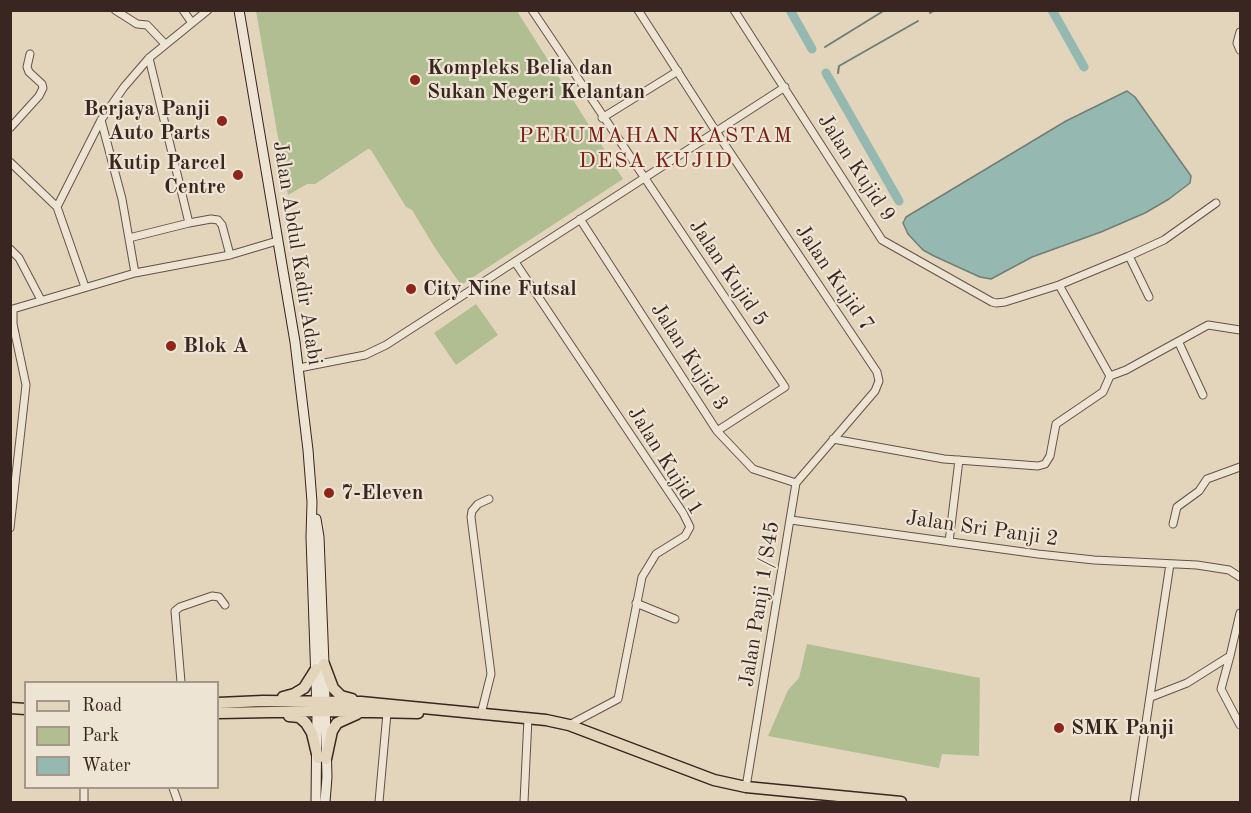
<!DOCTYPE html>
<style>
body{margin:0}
#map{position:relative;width:1251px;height:813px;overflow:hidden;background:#e3d5bc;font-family:"Old Standard TT",serif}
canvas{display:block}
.frame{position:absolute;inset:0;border:12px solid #3a2620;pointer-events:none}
.legend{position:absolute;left:24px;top:681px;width:195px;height:108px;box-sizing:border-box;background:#ede4d3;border:2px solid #a5988b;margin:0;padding:8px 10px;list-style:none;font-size:18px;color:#3a2620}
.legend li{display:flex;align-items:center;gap:12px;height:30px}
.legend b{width:30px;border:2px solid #a5988b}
</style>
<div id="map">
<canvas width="1251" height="813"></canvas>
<div class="frame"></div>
<ul class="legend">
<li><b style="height:8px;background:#e3d5bc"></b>Road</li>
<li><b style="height:16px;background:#b1be92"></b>Park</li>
<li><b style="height:16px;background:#95b9b1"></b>Water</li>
</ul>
</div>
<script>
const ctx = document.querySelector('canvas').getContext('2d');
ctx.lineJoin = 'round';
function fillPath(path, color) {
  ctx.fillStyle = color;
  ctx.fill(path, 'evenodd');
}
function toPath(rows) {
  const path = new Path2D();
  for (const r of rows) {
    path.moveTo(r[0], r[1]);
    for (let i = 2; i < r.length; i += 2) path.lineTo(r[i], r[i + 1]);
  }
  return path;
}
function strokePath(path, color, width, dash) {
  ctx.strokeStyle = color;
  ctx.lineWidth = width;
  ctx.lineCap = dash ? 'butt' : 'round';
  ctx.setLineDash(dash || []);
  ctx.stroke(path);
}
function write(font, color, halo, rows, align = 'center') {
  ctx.font = font + ' "Old Standard TT",serif';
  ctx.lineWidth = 4.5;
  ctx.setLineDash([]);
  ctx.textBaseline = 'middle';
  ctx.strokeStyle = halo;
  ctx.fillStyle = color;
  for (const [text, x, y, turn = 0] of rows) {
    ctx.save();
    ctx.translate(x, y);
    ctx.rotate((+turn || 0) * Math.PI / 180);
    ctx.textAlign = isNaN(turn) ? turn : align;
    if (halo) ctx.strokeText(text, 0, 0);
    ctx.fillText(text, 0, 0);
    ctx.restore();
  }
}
const green = toPath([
 [256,11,517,11,623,179,461,285,435,248,412,210,406,207,371,150,368,149,315,184,307,184,288,195],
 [476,304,498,335,456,365,434,333],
 [807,644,980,678,979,756,942,754,939,768,768,736,788,690,799,678]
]);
const water = toPath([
 [1127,91,1135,97,1191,176,1190,183,1169,199,1145,213,1101,232,1032,257,991,279,980,277,934,256,923,250,908,234,903,223,906,217,1066,121,1127,91]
]);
const stream = toPath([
 [930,13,935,10],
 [825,47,885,10],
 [838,73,839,66,918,21],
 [829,79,832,77]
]);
const canal = toPath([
 [790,10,812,49],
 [1052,10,1084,67],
 [826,73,899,201]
]);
const street = toPath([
 [115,10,137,24,147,25,165,44],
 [183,10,192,23],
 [532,10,785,387,717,431],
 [638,10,717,133,877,372,879,381,875,391,796,483,746,787],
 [734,10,882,240,992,302,996,303,1005,302,1059,285,1129,256,1164,240,1216,203],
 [1240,32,1237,43,1240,50],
 [149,58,189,223,211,219,218,220,222,225,230,255],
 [602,118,678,71],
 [101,120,122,199,135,273],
 [10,128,39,96,43,88,42,84,29,72,27,67,30,54],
 [10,162,57,207,85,287],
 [57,207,101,120,124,87,149,58,208,10],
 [580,219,717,431,753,469,796,483],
 [129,238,189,223],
 [10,249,19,258,41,300],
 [1129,256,1149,297],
 [515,262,683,513,690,527,685,536,656,554,642,577,618,699,569,725],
 [1179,343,1203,395],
 [299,368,365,355,386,345,785,87],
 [1110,376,1126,370,1208,325,1240,330],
 [833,439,944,459,1038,466,1045,464,1050,456,1056,424,1103,392,1110,376,1059,285],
 [791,520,1038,554,1094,560,1197,565,1229,570,1240,577],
 [1173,524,1177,507,1199,491,1207,479,1240,467],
 [10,528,26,385,13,324,13,309,135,273,230,255,277,241],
 [949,542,959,460],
 [636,603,675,619],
 [1230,656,1221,689,1240,725],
 [181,682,175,611,180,607,212,596,219,597,225,605],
 [1151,697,1187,683,1230,656,1240,613],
 [481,714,491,674,471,517,472,511,478,504,489,499],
 [84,788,84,802],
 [173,788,178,802],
 [379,802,387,713],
 [524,802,528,718],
 [1134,802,1170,564]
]);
const secondary = toPath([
 [239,10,295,342,308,450,312,502,311,537,317,711,316,802],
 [316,519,319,537,324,664,327,777,325,802]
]);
const primary = toPath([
 [324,664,333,688,341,696,352,699],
 [283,697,294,694,304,688,316,669],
 [218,703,263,701,361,702,546,720,569,725,714,780,746,787,901,802],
 [10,708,26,709],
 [218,713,325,711,418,713],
 [289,716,299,717,306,723,312,733,318,758],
 [326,759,332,731,337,723,357,714]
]);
const markers = [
 [415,80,6,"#8f2418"],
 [222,121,6,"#8f2418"],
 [238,175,6,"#8f2418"],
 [411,289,6,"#8f2418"],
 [171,346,6,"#8f2418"],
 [329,493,6,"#8f2418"],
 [1059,728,6,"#8f2418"]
];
const poiNames = [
 ["Kompleks Belia dan",427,68],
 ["Sukan Negeri Kelantan",427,92],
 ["Berjaya Panji",210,109,"right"],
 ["Auto Parts",210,133,"right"],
 ["Kutip Parcel",226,163,"right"],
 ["Centre",226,187,"right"],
 ["City Nine Futsal",423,289],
 ["Blok A",183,346],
 ["7-Eleven",341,493],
 ["SMK Panji",1071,728]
];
const streetNames = [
 ["Jalan Kujid 9",856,168,57],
 ["Jalan Abdul Kadir Adabi",297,253,81],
 ["Jalan Kujid 5",728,273,56],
 ["Jalan Kujid 7",834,278,56],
 ["Jalan Kujid 3",689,357,57],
 ["Jalan Kujid 1",665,461,58],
 ["Jalan Sri Panji 2",982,529,8],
 ["Jalan Panji 1/S45",760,604,-81]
];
const neighbourhoodNames = [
 ["PERUMAHAN KASTAM",656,136],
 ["DESA KUJID",656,161]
];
fillPath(green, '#b1be92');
fillPath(water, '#95b9b1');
strokePath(water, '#717e77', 1.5);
strokePath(stream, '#717e77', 2);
strokePath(canal, '#95b9b1', 9);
strokePath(street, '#645247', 9);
strokePath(secondary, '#3a2620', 11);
strokePath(primary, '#3a2620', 13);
strokePath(street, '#ede4d3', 7);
strokePath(secondary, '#ede4d3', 9);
strokePath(primary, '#e3d5bc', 10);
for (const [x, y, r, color] of markers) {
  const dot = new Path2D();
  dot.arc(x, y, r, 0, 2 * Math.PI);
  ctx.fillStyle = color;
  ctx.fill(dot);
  strokePath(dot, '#ede4d3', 2);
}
write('bold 21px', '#3a2620', '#ede4d3', poiNames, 'left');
write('21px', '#3a2620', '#ede4d3', streetNames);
ctx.letterSpacing = '1.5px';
write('22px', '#7a1f14', '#ede4d3', neighbourhoodNames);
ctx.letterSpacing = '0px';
</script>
